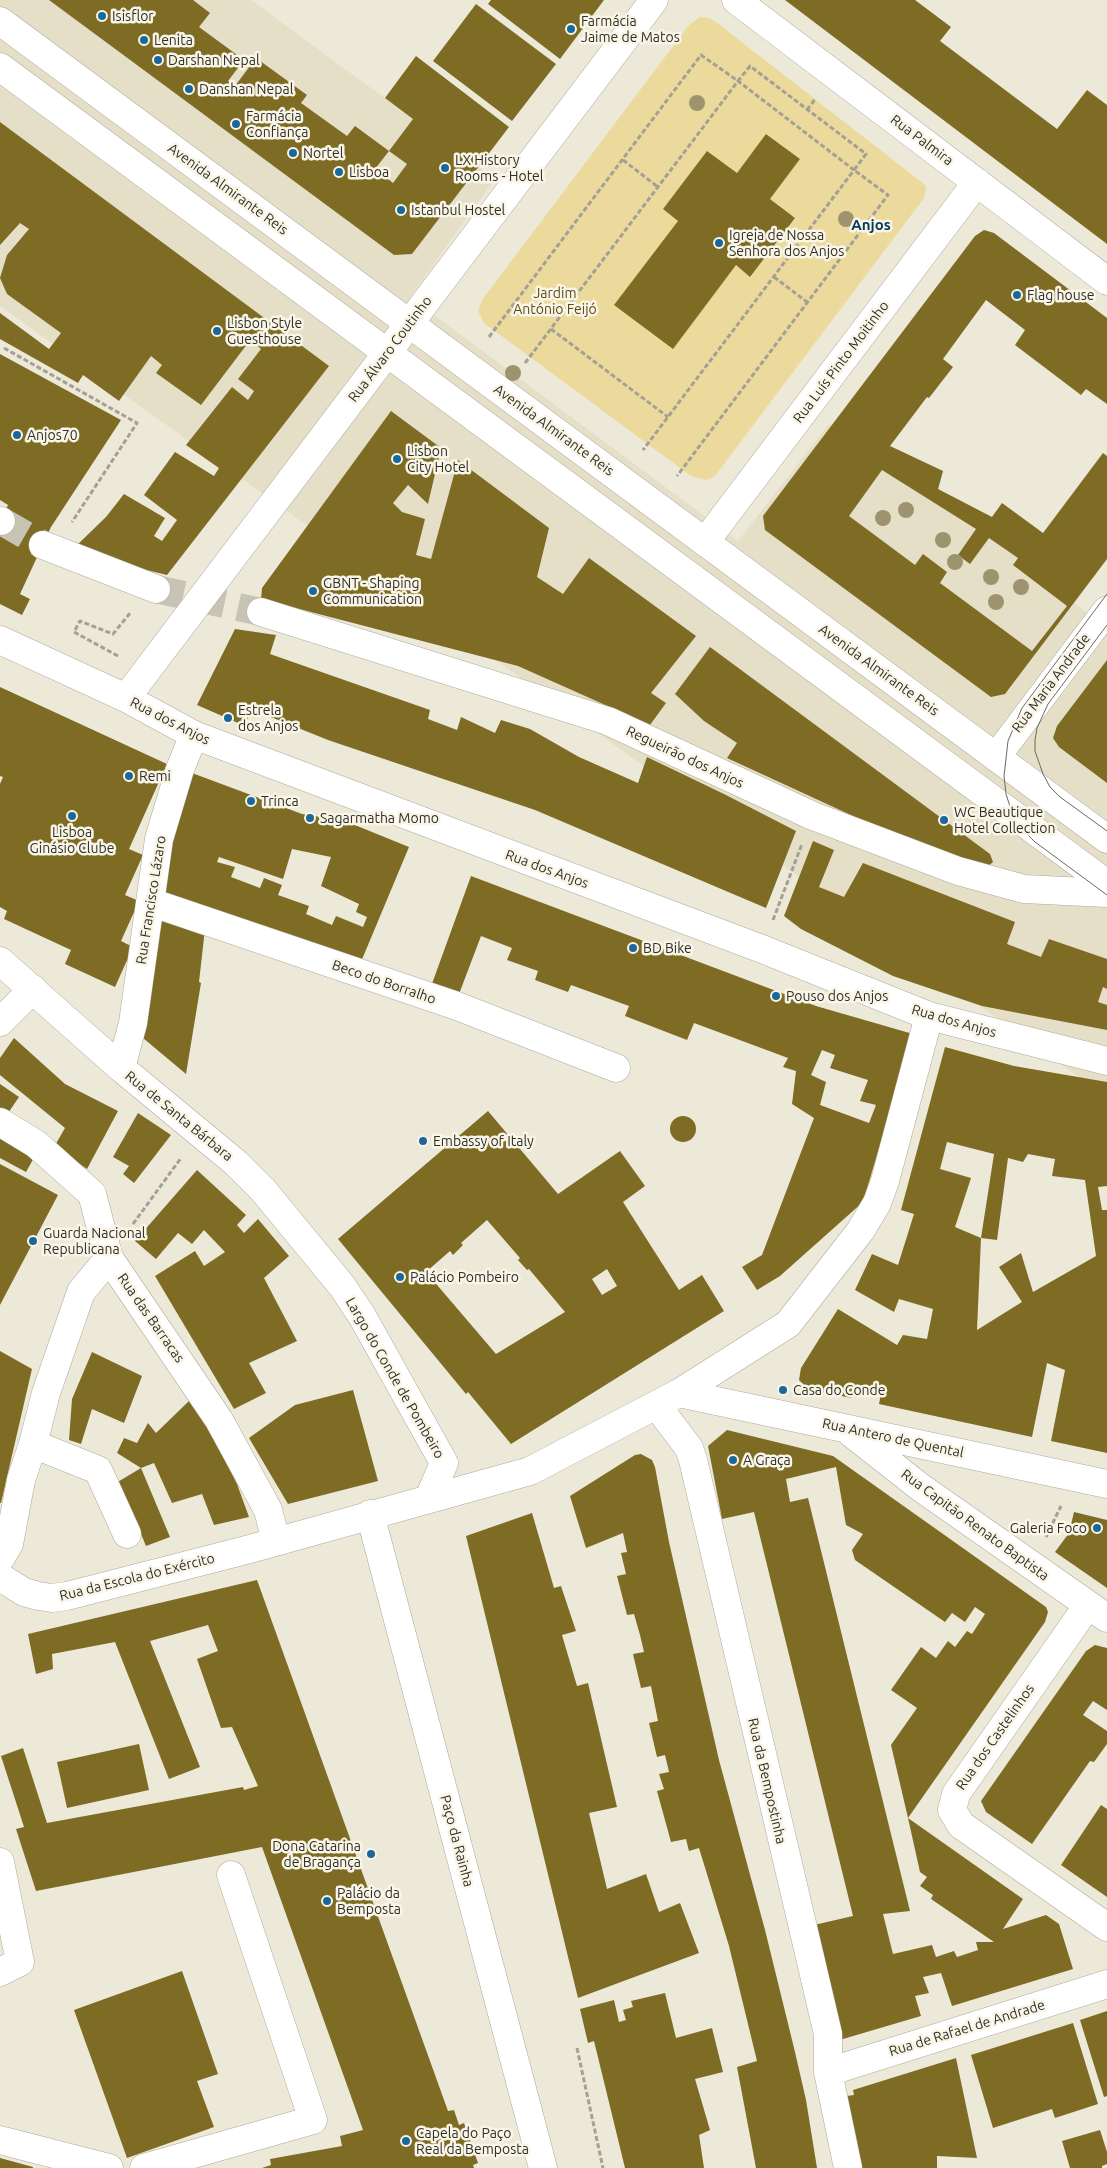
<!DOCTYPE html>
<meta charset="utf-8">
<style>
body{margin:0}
canvas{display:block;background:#ede9d9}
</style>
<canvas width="1107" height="2168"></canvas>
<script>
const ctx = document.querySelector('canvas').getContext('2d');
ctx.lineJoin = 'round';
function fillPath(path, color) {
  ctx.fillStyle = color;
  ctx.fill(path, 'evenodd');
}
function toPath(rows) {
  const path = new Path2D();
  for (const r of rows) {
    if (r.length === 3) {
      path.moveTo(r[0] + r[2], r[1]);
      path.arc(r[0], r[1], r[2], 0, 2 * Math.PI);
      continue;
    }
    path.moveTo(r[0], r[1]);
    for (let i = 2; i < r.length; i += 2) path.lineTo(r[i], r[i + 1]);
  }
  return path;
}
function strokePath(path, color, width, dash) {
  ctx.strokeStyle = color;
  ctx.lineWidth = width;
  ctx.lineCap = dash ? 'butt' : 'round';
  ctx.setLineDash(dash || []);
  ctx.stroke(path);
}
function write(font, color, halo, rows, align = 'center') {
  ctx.font = font + ' Ubuntu,sans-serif';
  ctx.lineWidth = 5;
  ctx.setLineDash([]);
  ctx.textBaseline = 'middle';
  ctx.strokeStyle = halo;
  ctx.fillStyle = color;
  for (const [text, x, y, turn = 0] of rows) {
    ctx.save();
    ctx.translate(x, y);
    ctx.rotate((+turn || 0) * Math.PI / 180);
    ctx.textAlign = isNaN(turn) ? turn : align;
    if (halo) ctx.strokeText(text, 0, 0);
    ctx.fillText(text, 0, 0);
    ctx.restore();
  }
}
const built = toPath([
 [0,0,251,0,495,179,410,297,738,541,829,424,831,425,834,422,943,471,939,489,991,517,1002,503,1097,573,1074,603,1107,627,1107,1097,0,306]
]);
const green = toPath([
 [700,17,709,18,716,22,924,184,926,188,924,198,715,476,706,480,691,476,484,323,478,311,482,300,689,25],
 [767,134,800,159,770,199,795,218,750,276,663,209,707,151,737,173]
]);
const building = toPath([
 [49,0,193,0,210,13,199,27,244,60,228,81,235,86,256,58,307,95,301,103,347,136,355,126,389,151,375,169,393,183,407,164,389,151,413,119,385,98,416,56,509,127,412,254,394,255],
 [491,0,604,0,560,59,488,4],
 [785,0,915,0,951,27,940,41,1057,129,1087,90,1107,105,1107,244],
 [476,4,556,64,512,121,433,61],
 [0,122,329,366,167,575,130,566,75,547,106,517,124,494,165,518,154,536,162,541,177,520,144,495,175,452,214,476,219,468,186,445,232,387,248,400,254,391,238,379,261,349,251,339,201,405,156,373,162,365,151,356,119,401,83,375,78,383,0,339,0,313,49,349,61,333,7,294,0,278,7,255,29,229,20,223,0,245],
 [766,134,800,159,770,199,795,218,750,277,736,265,673,349,614,305,678,221,663,209,707,151,737,173],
 [984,230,994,233,1107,318,1107,404,1086,389,1081,395,1015,345,1025,330,986,300,943,359,953,367,929,398,927,397,890,446,943,471,938,489,992,517,1002,503,1043,533,1103,453,1107,456,1107,559,1005,694,991,697,765,530,763,516,975,236],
 [882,470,976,529,958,555,970,564,989,538,1018,558,1013,565,1067,606,1032,651,940,583,947,572,923,554,915,565,849,516],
 [0,354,121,420,51,527,20,594,30,599,22,615,0,604,0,522,8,505,0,500],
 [391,411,441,448,428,504,408,485,393,503,402,512,425,519,416,555,431,559,458,460,549,528,537,577,563,594,589,558,696,636,651,693,666,703,650,725,518,666,261,599,262,588],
 [235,629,276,635,270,654,430,710,428,719,457,730,461,717,495,733,501,720,530,729,579,757,638,783,647,757,724,794,796,831,766,908,535,810,328,740,251,709,245,726,197,705],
 [710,647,990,854,993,862,986,868,942,857,727,758,737,743,704,721,675,694],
 [1107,660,1107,783,1059,747,1053,738,1057,726],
 [0,687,167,764,129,849,143,855,125,895,139,901,121,941,133,947,115,987,65,964,71,950,4,919,7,911,0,907,0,784,3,777,0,776],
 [192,773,302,814,345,821,409,847,358,969,163,898,173,833],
 [292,849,331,857,321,886,359,904,356,912,367,917,363,927,336,916,332,925,306,914,309,906,278,895,282,885,264,878,260,888,231,877,235,867,217,862,219,857,283,879],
 [813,841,834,850,819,887,844,897,863,863,1015,922,1007,944,1041,957,1049,939,1107,959,1107,989,1103,987,1098,1002,1107,1005,1107,1030,982,1006,893,976,801,929,784,916],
 [471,876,816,1006,913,1034,863,1202,780,1276,757,1290,742,1267,762,1255,814,1118,792,1104,796,1071,783,1067,788,1058,694,1023,687,1040,625,1016,629,1006,571,985,568,992,535,980,538,971,507,960,512,948,481,936,456,1002,429,992],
 [822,1050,835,1055,830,1068,868,1080,860,1101,876,1105,869,1123,820,1105,826,1082,811,1075],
 [162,918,205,929,199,982,201,983,186,1074,143,1038],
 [14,1038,65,1084,118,1111,87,1169,54,1147,65,1128,0,1075,0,1058],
 [945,1047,1014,1066,1107,1082,1107,1186,1098,1187,1102,1210,1107,1210,1107,1453,1051,1441,1065,1370,1047,1363,1032,1437,879,1404,882,1388,867,1387,851,1398,808,1389,799,1380,801,1368,838,1309,897,1345,903,1335,927,1339,933,1309,899,1299,894,1312,855,1290,872,1254,898,1265,914,1214,901,1210],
 [947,1142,994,1154,981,1238,997,1240,1008,1158,1023,1162,1028,1154,1055,1159,1052,1176,1085,1180,1096,1256,1033,1292,1021,1253,999,1267,1022,1302,977,1330,981,1238,955,1227,971,1178,940,1169],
 [0,1084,19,1097,4,1119,0,1116],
 [488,1111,558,1194,620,1151,645,1186,623,1202,679,1290,702,1275,724,1311,511,1444,468,1392,466,1394,338,1239],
 [487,1220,520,1258,518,1260,527,1270,529,1269,565,1312,496,1354,426,1272,450,1251,453,1255,463,1245,461,1243],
 [607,1269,617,1286,602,1295,592,1279],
 [138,1113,171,1135,134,1183,123,1174,129,1166,113,1157],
 [683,1129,13],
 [0,1131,36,1154,26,1172,0,1158],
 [0,1164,58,1195,0,1305],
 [197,1170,246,1215,237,1225,244,1233,258,1219,289,1256,264,1278,297,1341,249,1363,266,1393,234,1409,155,1276,195,1251,204,1266,225,1252,204,1230,192,1244,178,1233,156,1259,135,1241],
 [0,1351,32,1369,1,1503,0,1503],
 [92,1352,142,1376,124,1423,92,1409,81,1444,69,1440,72,1399],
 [353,1390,378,1481,288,1504,249,1438,295,1405],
 [190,1400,211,1432,237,1484,249,1517,214,1525,202,1494,172,1503,154,1463,141,1468,117,1453,124,1438,137,1443,148,1423,156,1433],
 [727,1430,833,1456,1046,1607,1048,1612,1045,1622,908,1818,891,1745,917,1708,891,1690,921,1647,936,1658,948,1641,955,1647,967,1631,972,1634,985,1614,975,1607,965,1622,952,1613,945,1622,855,1560,852,1550,863,1534,846,1525,836,1467,786,1479,790,1502,808,1498,910,1911,883,1914,893,1954,932,1945,936,1957,954,1951,957,1957,978,1950,976,1942,994,1942,931,1899,933,1895,920,1886,927,1877,920,1872,908,1818,1023,1899,1003,1929,1046,1915,1059,1924,1073,1969,952,2006,941,1973,923,1977,929,1993,915,1996,921,2016,843,2039,839,2036,814,1925,853,1916,754,1512,722,1519,708,1446],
 [641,1454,652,1460,655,1467,669,1542,719,1760,765,1930,795,2052,806,2100,817,2168,756,2168,737,2067,757,2061,729,1946,699,1848,689,1851,686,1839,671,1842,657,1791,664,1789,659,1774,669,1772,665,1755,657,1757,649,1723,658,1721,651,1686,641,1688,633,1654,644,1652,640,1635,634,1614,627,1615,617,1576,626,1574,621,1553,627,1552,623,1533,586,1548,570,1496,635,1455],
 [141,1468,170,1537,146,1546,129,1505,116,1483],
 [1074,1512,1107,1520,1107,1588,1055,1552,1069,1533],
 [532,1513,554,1588,561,1586,576,1631,562,1635,577,1686,588,1683,617,1807,589,1813,607,1889,646,1874,659,1912,680,1903,699,1953,578,1998,466,1536],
 [257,1580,448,2111,454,2110,459,2125,464,2123,478,2163,473,2165,474,2168,262,2168,271,2165,270,2159,342,2146,340,2136,363,2130,262,1847,36,1891,16,1829,24,1827,1,1756,23,1748,47,1823,243,1787,244,1790,258,1786,232,1727,221,1728,197,1659,218,1651,208,1625,150,1641,200,1767,169,1779,115,1642,52,1654,53,1669,36,1674,28,1634],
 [1095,1645,1107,1648,1107,1710,1093,1701,1083,1715,1107,1731,1107,1744,1094,1762,1090,1761,1032,1844,986,1812,981,1801,1086,1651],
 [139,1744,149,1790,67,1808,57,1762],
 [1101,1805,1107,1809,1107,1897,1061,1865],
 [182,1971,218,2074,197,2081,214,2127,127,2158,74,2010],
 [665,1993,676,2038,712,2028,723,2072,695,2079,710,2130,699,2135,704,2168,625,2168,594,2041,588,2043,580,2009,614,2000,619,2022,626,2020,623,2010,633,2007,631,2001],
 [1107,2011,1107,2096,1104,2097,1080,2020],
 [1073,2023,1098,2104,1055,2118,1052,2109,993,2128,971,2055],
 [956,2058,977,2158,937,2156,937,2168,861,2168,847,2096,854,2095,853,2090],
 [1100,2130,1107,2152,1107,2164,1102,2166,1102,2168,1070,2168,1062,2141],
 [0,2158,33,2167,33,2168,0,2168]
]);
const minorTunnel = toPath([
 [1,521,43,545],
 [156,589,261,612]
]);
const path = toPath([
 [807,110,816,98],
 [623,160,658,187],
 [774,277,807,302],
 [551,329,668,417],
 [489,337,701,55,738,81,750,66,866,154,854,170,888,195,677,476],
 [4,348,137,423,72,522],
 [525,363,738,81,854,170,643,450],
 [118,656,74,632,80,621,113,634,131,612],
 [773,920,802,844],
 [133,1224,181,1158],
 [1046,1537,1061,1506],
 [577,2048,603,2168]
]);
const minor = toPath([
 [736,0,1107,281],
 [0,521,1,521],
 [705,542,977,182],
 [43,545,156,589],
 [261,612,608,721,813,816,958,871,1024,889,1107,893],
 [0,640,126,698,194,735,762,949,929,1016,1107,1061],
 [126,698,654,0],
 [996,757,1107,610],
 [150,902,457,1006,616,1068],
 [0,961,121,1068,236,1163,263,1190,342,1286,362,1316,444,1463,429,1498],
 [0,1022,33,989],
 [121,1068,133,1023,159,839,180,769,194,735],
 [0,1122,36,1144,92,1194,109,1258,219,1420,268,1510,276,1541],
 [679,1393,1107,1484],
 [657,1406,689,1448,693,1460,828,2034,828,2072,848,2168],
 [850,1432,920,1487,1107,1618],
 [33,1444,98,1470,127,1534],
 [370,1514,543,2168],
 [0,1559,9,1544,21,1480,33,1444,46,1393,81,1292,109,1258],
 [0,1577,24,1592,38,1596,52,1598,67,1596,250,1549,530,1471,679,1393,788,1324,861,1230,877,1203,885,1181,929,1016],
 [1088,1605,956,1794,952,1810,961,1825,1107,1927],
 [0,1862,20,1962,0,1972],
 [828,2072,1107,1984],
 [0,2140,109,2168],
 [144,2168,313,2120,231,1875]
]);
const major = toPath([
 [0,21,1107,839],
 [0,67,1107,884]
]);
const tram = toPath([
 [1107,594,1022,708,1008,741,1004,776,1006,794,1015,822,1035,842,1107,895],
 [1107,625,1048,704,1037,728,1035,740,1035,751,1043,774,1050,787,1060,797,1107,831]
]);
const trees = [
 [697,103],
 [846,219],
 [513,373],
 [906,510],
 [883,518],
 [943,540],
 [955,562],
 [991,577],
 [1021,587],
 [996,602]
];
const markers = [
 [102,16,5,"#1b679a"],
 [571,29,5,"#1b679a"],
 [144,40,5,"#1b679a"],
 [158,60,5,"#1b679a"],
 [189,89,5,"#1b679a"],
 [236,124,5,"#1b679a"],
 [293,153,5,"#1b679a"],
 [445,168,5,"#1b679a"],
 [339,172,5,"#1b679a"],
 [401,210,5,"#1b679a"],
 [719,243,5,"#1b679a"],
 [1017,295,5,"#1b679a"],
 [217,331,5,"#1b679a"],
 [17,435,5,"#1b679a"],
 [397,459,5,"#1b679a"],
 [313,591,5,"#1b679a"],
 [228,718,5,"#1b679a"],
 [129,776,5,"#1b679a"],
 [251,801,5,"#1b679a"],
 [72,816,5,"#1b679a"],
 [310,818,5,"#1b679a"],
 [944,820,5,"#1b679a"],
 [633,948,5,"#1b679a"],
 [776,996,5,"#1b679a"],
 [423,1141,5,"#1b679a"],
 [33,1241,5,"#1b679a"],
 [400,1277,5,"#1b679a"],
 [783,1390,5,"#1b679a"],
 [733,1460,5,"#1b679a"],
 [1097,1528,5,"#1b679a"],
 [371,1854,5,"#1b679a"],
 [327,1901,5,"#1b679a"],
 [406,2141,5,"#1b679a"]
];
const poiNames = [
 ["Isisflor",112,16],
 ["Farmácia",581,21],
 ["Jaime de Matos",581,37],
 ["Lenita",154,40],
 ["Darshan Nepal",168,60],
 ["Danshan Nepal",199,89],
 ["Farmácia",246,116],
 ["Confiança",246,132],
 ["Nortel",303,153],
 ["LX History",455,160],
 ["Rooms - Hotel",455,176],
 ["Lisboa",349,172],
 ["Istanbul Hostel",411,210],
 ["Igreja de Nossa",729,235],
 ["Senhora dos Anjos",729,251],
 ["Flag house",1027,295],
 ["Lisbon Style",227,323],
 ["Guesthouse",227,339],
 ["Anjos70",27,435],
 ["Lisbon",407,451],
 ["City Hotel",407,467],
 ["GBNT - Shaping",323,583],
 ["Communication",323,599],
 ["Estrela",238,710],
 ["dos Anjos",238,726],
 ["Remi",139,776],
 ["Trinca",261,801],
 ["WC Beautique",954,812],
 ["Hotel Collection",954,828],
 ["Sagarmatha Momo",320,818],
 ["Lisboa",72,832,"center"],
 ["Ginásio Clube",72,848,"center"],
 ["BD Bike",643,948],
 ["Pouso dos Anjos",786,996],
 ["Embassy of Italy",433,1141],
 ["Guarda Nacional",43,1233],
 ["Republicana",43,1249],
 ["Palácio Pombeiro",410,1277],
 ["Casa do Conde",793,1390],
 ["A Graça",743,1460],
 ["Galeria Foco",1087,1528,"right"],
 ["Dona Catarina",361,1846,"right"],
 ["de Bragança",361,1862,"right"],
 ["Palácio da",337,1893],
 ["Bemposta",337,1909],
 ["Capela do Paço",416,2133],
 ["Real da Bemposta",416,2149]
];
const streetNames = [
 ["Rua Palmira",922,140,37],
 ["Avenida Almirante Reis",228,189,36],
 ["Rua Álvaro Coutinho",390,349,-53],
 ["Rua Luís Pinto Moitinho",841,362,-53],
 ["Avenida Almirante Reis",554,430,36],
 ["Avenida Almirante Reis",879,670,36],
 ["Rua Maria Andrade",1051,683,-53],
 ["Rua dos Anjos",170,721,27],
 ["Regueirão dos Anjos",685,757,25],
 ["Rua dos Anjos",547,869,20],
 ["Rua Francisco Lázaro",151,900,-81],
 ["Beco do Borralho",384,982,19],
 ["Rua dos Anjos",954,1021,16],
 ["Rua de Santa Bárbara",179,1116,39],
 ["Rua das Barracas",151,1318,55],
 ["Largo do Conde de Pombeiro",395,1378,60],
 ["Rua Antero de Quental",893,1438,12],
 ["Rua Capitão Renato Baptista",975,1525,36],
 ["Rua da Escola do Exército",137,1577,-14],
 ["Rua dos Castelinhos",995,1737,-55],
 ["Rua da Bempostinha",767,1781,77],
 ["Paço da Rainha",457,1841,75],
 ["Rua de Rafael de Andrade",967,2028,-17]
];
const parkNames = [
 ["Jardim",555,293],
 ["António Feijó",555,309]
];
const neighbourhoodNames = [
 ["Anjos",871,225]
];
fillPath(built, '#e5dfc8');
fillPath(green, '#ecda9d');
fillPath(building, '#7e6b24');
strokePath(minorTunnel, '#c7c4b6', 28, [28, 14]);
strokePath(minor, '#aea99b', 29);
strokePath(major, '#aea99b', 29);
strokePath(path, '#a3a094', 3, [5, 2.5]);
strokePath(minor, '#fff', 28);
strokePath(major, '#fff', 28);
strokePath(tram, '#6a685f', 1);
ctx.fillStyle = '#9d936e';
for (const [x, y] of trees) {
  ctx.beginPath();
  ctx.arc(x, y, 8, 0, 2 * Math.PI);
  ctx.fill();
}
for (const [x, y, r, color] of markers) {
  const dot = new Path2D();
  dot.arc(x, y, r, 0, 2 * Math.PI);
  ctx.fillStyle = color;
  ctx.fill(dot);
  strokePath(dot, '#faf6e7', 2);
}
write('14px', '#302e29', '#faf6e7', poiNames, 'left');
write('14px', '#302e29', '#faf6e7', streetNames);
write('14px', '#5b4c17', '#faf6e7', parkNames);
write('bold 15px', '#033a5c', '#faf6e7', neighbourhoodNames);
</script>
